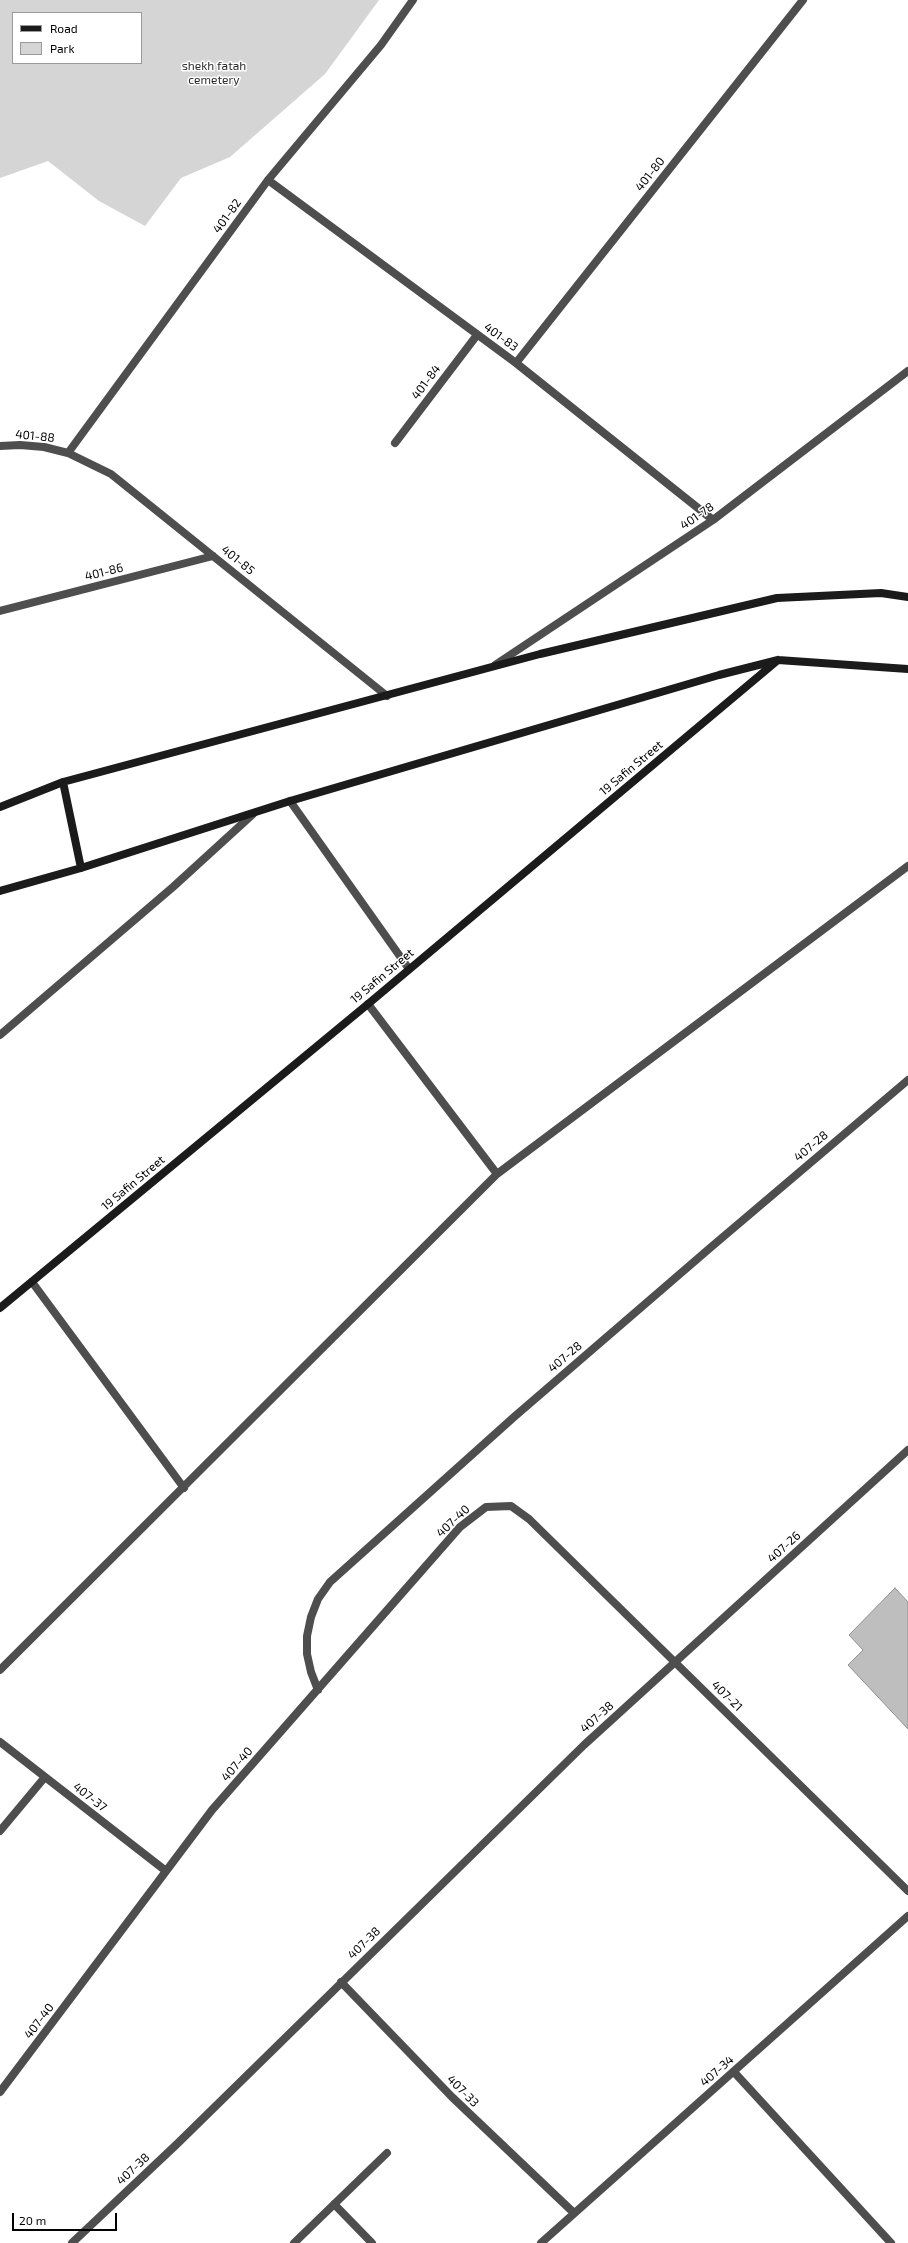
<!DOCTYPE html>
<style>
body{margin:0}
#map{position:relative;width:908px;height:2243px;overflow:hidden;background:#fff;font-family:"Exo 2",sans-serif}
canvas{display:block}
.legend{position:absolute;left:12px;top:12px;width:130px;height:52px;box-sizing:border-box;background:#fff;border:1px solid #999;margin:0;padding:5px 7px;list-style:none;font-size:12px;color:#000}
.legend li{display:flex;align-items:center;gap:8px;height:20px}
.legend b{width:20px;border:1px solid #999}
.scale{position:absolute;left:12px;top:2213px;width:105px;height:18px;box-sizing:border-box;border:2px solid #000;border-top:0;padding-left:5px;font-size:12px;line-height:14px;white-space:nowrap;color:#000;-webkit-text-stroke:3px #fff;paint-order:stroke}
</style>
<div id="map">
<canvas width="908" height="2243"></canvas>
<ul class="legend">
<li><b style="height:5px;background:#1b1b1b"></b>Road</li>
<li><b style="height:11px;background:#d5d5d5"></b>Park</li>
</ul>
<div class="scale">20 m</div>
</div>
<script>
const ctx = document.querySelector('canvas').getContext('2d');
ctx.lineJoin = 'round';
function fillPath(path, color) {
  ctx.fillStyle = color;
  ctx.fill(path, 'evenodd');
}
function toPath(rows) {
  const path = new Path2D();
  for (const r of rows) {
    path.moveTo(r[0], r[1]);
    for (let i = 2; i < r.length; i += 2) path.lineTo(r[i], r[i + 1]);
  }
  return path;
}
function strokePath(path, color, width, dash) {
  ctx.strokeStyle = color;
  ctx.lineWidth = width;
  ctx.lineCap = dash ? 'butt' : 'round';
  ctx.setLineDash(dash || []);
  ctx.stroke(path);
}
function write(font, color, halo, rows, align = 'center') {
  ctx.font = font + ' "Exo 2",sans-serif';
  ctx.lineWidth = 3;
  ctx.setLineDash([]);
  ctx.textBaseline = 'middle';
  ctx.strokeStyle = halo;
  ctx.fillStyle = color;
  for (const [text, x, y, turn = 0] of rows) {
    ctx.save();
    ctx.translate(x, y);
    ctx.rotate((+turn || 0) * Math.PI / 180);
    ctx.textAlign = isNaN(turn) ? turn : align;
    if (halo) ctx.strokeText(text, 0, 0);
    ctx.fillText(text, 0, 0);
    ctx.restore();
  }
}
const green = toPath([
 [0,0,379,0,325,74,230,157,181,178,145,226,99,201,48,161,0,178],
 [13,13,141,13,141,63,13,63]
]);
const building = toPath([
 [895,1588,908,1602,908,1729,848,1665,863,1650,849,1635,895,1588]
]);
const street = toPath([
 [268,180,516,363,713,520],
 [516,363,803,0],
 [395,443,477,335],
 [0,446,20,445,44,447,68,453,111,474,387,696],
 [68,453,268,180,381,45,413,0],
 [0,611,213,556],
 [495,665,713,520,908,371],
 [290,801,409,969],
 [368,1004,497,1174],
 [0,1035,173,887,253,814],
 [32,1282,184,1488],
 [0,1670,497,1174,908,866],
 [318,1690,311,1672,307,1654,307,1636,311,1617,318,1599,330,1582,514,1417,710,1248,908,1080],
 [0,1742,166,1871],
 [0,1831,45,1777],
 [341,1982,452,2097,574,2213],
 [734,2072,891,2243],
 [0,2092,212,1810,460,1527,486,1507,511,1506,529,1519,908,1891],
 [334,2204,372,2243],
 [72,2243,177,2144,584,1745,908,1450],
 [294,2243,387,2153],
 [541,2243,908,1916]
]);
const secondary = toPath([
 [63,782,81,868],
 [0,807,63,782,540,654,777,598,881,593,908,597],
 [0,891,81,868,290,801,719,675,778,660,908,669],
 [0,1308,368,1004,778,660]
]);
const parkNames = [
 ["shekh fatah",214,66],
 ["cemetery",214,80]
];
const streetNames = [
 ["401-80",650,174,-52],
 ["401-82",227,216,-54],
 ["401-83",501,337,36],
 ["401-84",426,382,-53],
 ["401-88",35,436,6],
 ["401-78",697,516,-35],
 ["401-85",238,560,39],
 ["401-86",104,572,-14],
 ["19 Safin Street",631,768,-40],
 ["19 Safin Street",382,976,-40],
 ["407-28",811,1146,-40],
 ["19 Safin Street",133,1183,-40],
 ["407-28",565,1357,-41],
 ["407-40",453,1521,-43],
 ["407-26",784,1547,-42],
 ["407-21",727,1696,44],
 ["407-38",597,1717,-42],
 ["407-40",237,1764,-49],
 ["407-37",90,1797,38],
 ["407-38",364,1943,-44],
 ["407-40",39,2021,-53],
 ["407-34",717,2071,-41],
 ["407-33",463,2091,45],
 ["407-38",133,2169,-43]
];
fillPath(green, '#d5d5d5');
fillPath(building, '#bebebe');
strokePath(building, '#929292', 1);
strokePath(street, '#4e4e4e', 8);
strokePath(secondary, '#1b1b1b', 8);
write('12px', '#2c2c2c', '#fff', parkNames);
write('12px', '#000', '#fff', streetNames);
</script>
